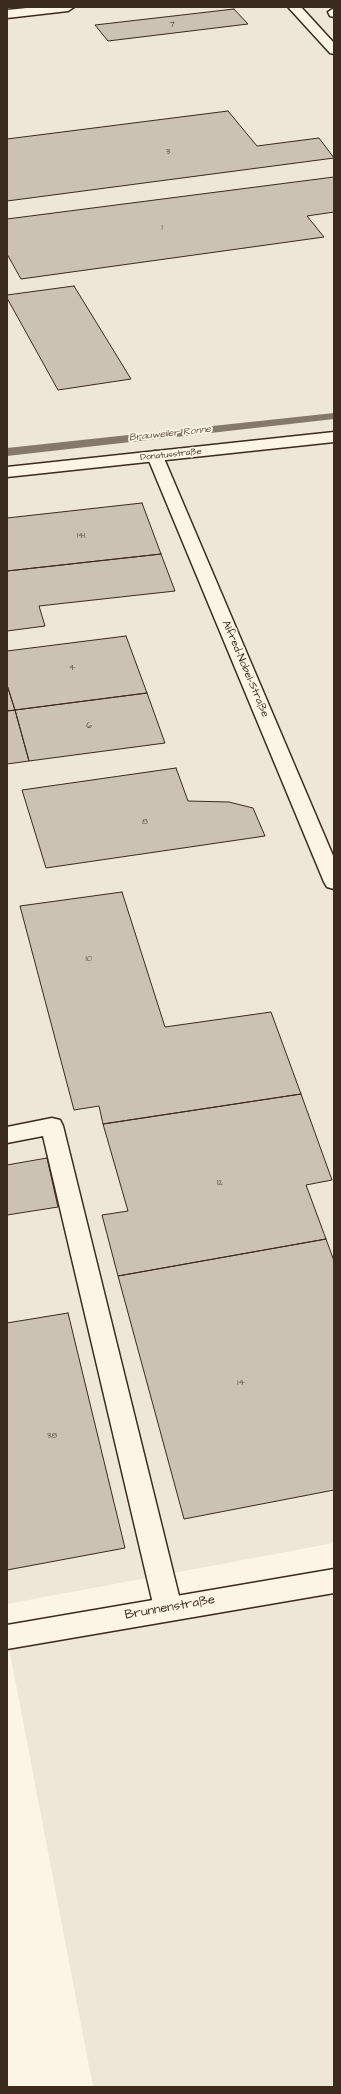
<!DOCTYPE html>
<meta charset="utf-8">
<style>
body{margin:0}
#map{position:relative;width:341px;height:2094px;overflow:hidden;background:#fcf5e5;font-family:"Architects Daughter",sans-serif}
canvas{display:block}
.frame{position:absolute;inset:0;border:8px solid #3b2a1e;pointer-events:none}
</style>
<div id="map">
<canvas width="341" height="2094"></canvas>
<div class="frame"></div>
</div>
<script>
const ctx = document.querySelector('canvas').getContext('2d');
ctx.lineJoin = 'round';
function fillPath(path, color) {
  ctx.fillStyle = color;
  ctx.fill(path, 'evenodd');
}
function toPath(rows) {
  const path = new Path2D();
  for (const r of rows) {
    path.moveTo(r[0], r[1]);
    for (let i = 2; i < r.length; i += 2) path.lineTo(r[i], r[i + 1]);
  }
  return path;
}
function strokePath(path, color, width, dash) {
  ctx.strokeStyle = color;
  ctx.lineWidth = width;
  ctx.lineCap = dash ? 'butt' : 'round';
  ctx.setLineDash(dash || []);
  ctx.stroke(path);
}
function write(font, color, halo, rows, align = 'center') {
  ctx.font = font + ' "Architects Daughter",sans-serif';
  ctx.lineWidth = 3.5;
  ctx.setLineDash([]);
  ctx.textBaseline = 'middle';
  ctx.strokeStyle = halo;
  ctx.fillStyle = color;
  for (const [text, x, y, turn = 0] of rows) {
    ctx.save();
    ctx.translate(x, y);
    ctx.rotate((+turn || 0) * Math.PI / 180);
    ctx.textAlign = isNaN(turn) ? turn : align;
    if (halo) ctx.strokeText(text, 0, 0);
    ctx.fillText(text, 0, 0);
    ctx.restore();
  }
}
const built = toPath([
 [7,7,334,7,334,1543,7,1604],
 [334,1588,334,2087,93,2087,9,1648]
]);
const stream = toPath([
 [334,413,334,419,7,456,7,448,334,413]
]);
const building = toPath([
 [234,9,248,24,108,41,95,25,234,9],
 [228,111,257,146,319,138,334,158,7,201,7,139,228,111],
 [334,177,334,212,307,216,324,237,21,279,7,254,7,219,334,177],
 [74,286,131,379,58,390,7,298,7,295,74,286],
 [142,503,161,554,7,571,7,518,142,503],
 [161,554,175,591,39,606,45,626,7,631,7,571,161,554],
 [126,636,147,693,15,710,7,685,7,651,126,636],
 [7,685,15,710,7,711,7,685],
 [147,693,165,743,29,761,15,710,147,693],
 [15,710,29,761,7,764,7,711,15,710],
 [176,768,188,801,229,802,253,808,265,836,46,868,22,790,176,768],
 [122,892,165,1027,271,1012,301,1094,103,1124,99,1106,74,1110,20,906,122,892],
 [301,1094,332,1180,306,1185,326,1239,118,1276,102,1215,128,1211,103,1124,301,1094],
 [47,1158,58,1207,7,1215,7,1165,47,1158],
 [326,1239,334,1261,334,1490,184,1519,118,1276,326,1239],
 [68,1313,125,1548,7,1570,7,1323,68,1313]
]);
const service = toPath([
 [37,7,74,7,68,11,7,18,7,10,37,7],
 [334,8,334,17,330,16,328,12,334,8],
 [52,1118,60,1120,63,1126,182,1608,178,1616,168,1620,158,1616,154,1608,43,1136,7,1143,7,1127,52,1118]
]);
const minor = toPath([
 [288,7,301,7,334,43,334,54,330,53,288,7],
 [155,451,161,453,163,456,334,858,334,889,327,887,324,882,147,456,149,453,155,451],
 [334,1569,334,1593,7,1649,7,1625,334,1569]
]);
const tertiary = toPath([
 [334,432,334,442,7,477,7,467,334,432]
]);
const numberNames = [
 ["7",172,25],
 ["3",168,152],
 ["1",162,228],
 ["141",81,536],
 ["4",72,668],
 ["6",89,726],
 ["8",145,822],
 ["10",89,959],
 ["12",220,1183],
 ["14",241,1383],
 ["38",52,1436]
];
const farStreetnames = [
 ["Donatusstraße",171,455,-6]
];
const farWaternames = [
 ["Brauweiler Ronne",170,434,-6]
];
const streetNames = [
 ["Alfred-Nobel-Straße",245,669,67]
];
const nearStreetnames = [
 ["Brunnenstraße",170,1608,-10]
];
fillPath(built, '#eee6d6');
fillPath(stream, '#85796b');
fillPath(building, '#ccc2b3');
strokePath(building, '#3b2a1e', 1);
strokePath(service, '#3b2a1e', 3);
strokePath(minor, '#3b2a1e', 3);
strokePath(tertiary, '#3b2a1e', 3);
fillPath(service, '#fcf5e5');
fillPath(minor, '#fcf5e5');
fillPath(tertiary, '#fcf5e5');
write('9px', '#5f5043', null, numberNames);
write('9px', '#3b2a1e', '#fcf5e5', farStreetnames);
write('italic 10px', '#605144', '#fcf5e5', farWaternames);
write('11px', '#3b2a1e', '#fcf5e5', streetNames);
write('13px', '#3b2a1e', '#fcf5e5', nearStreetnames);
</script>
